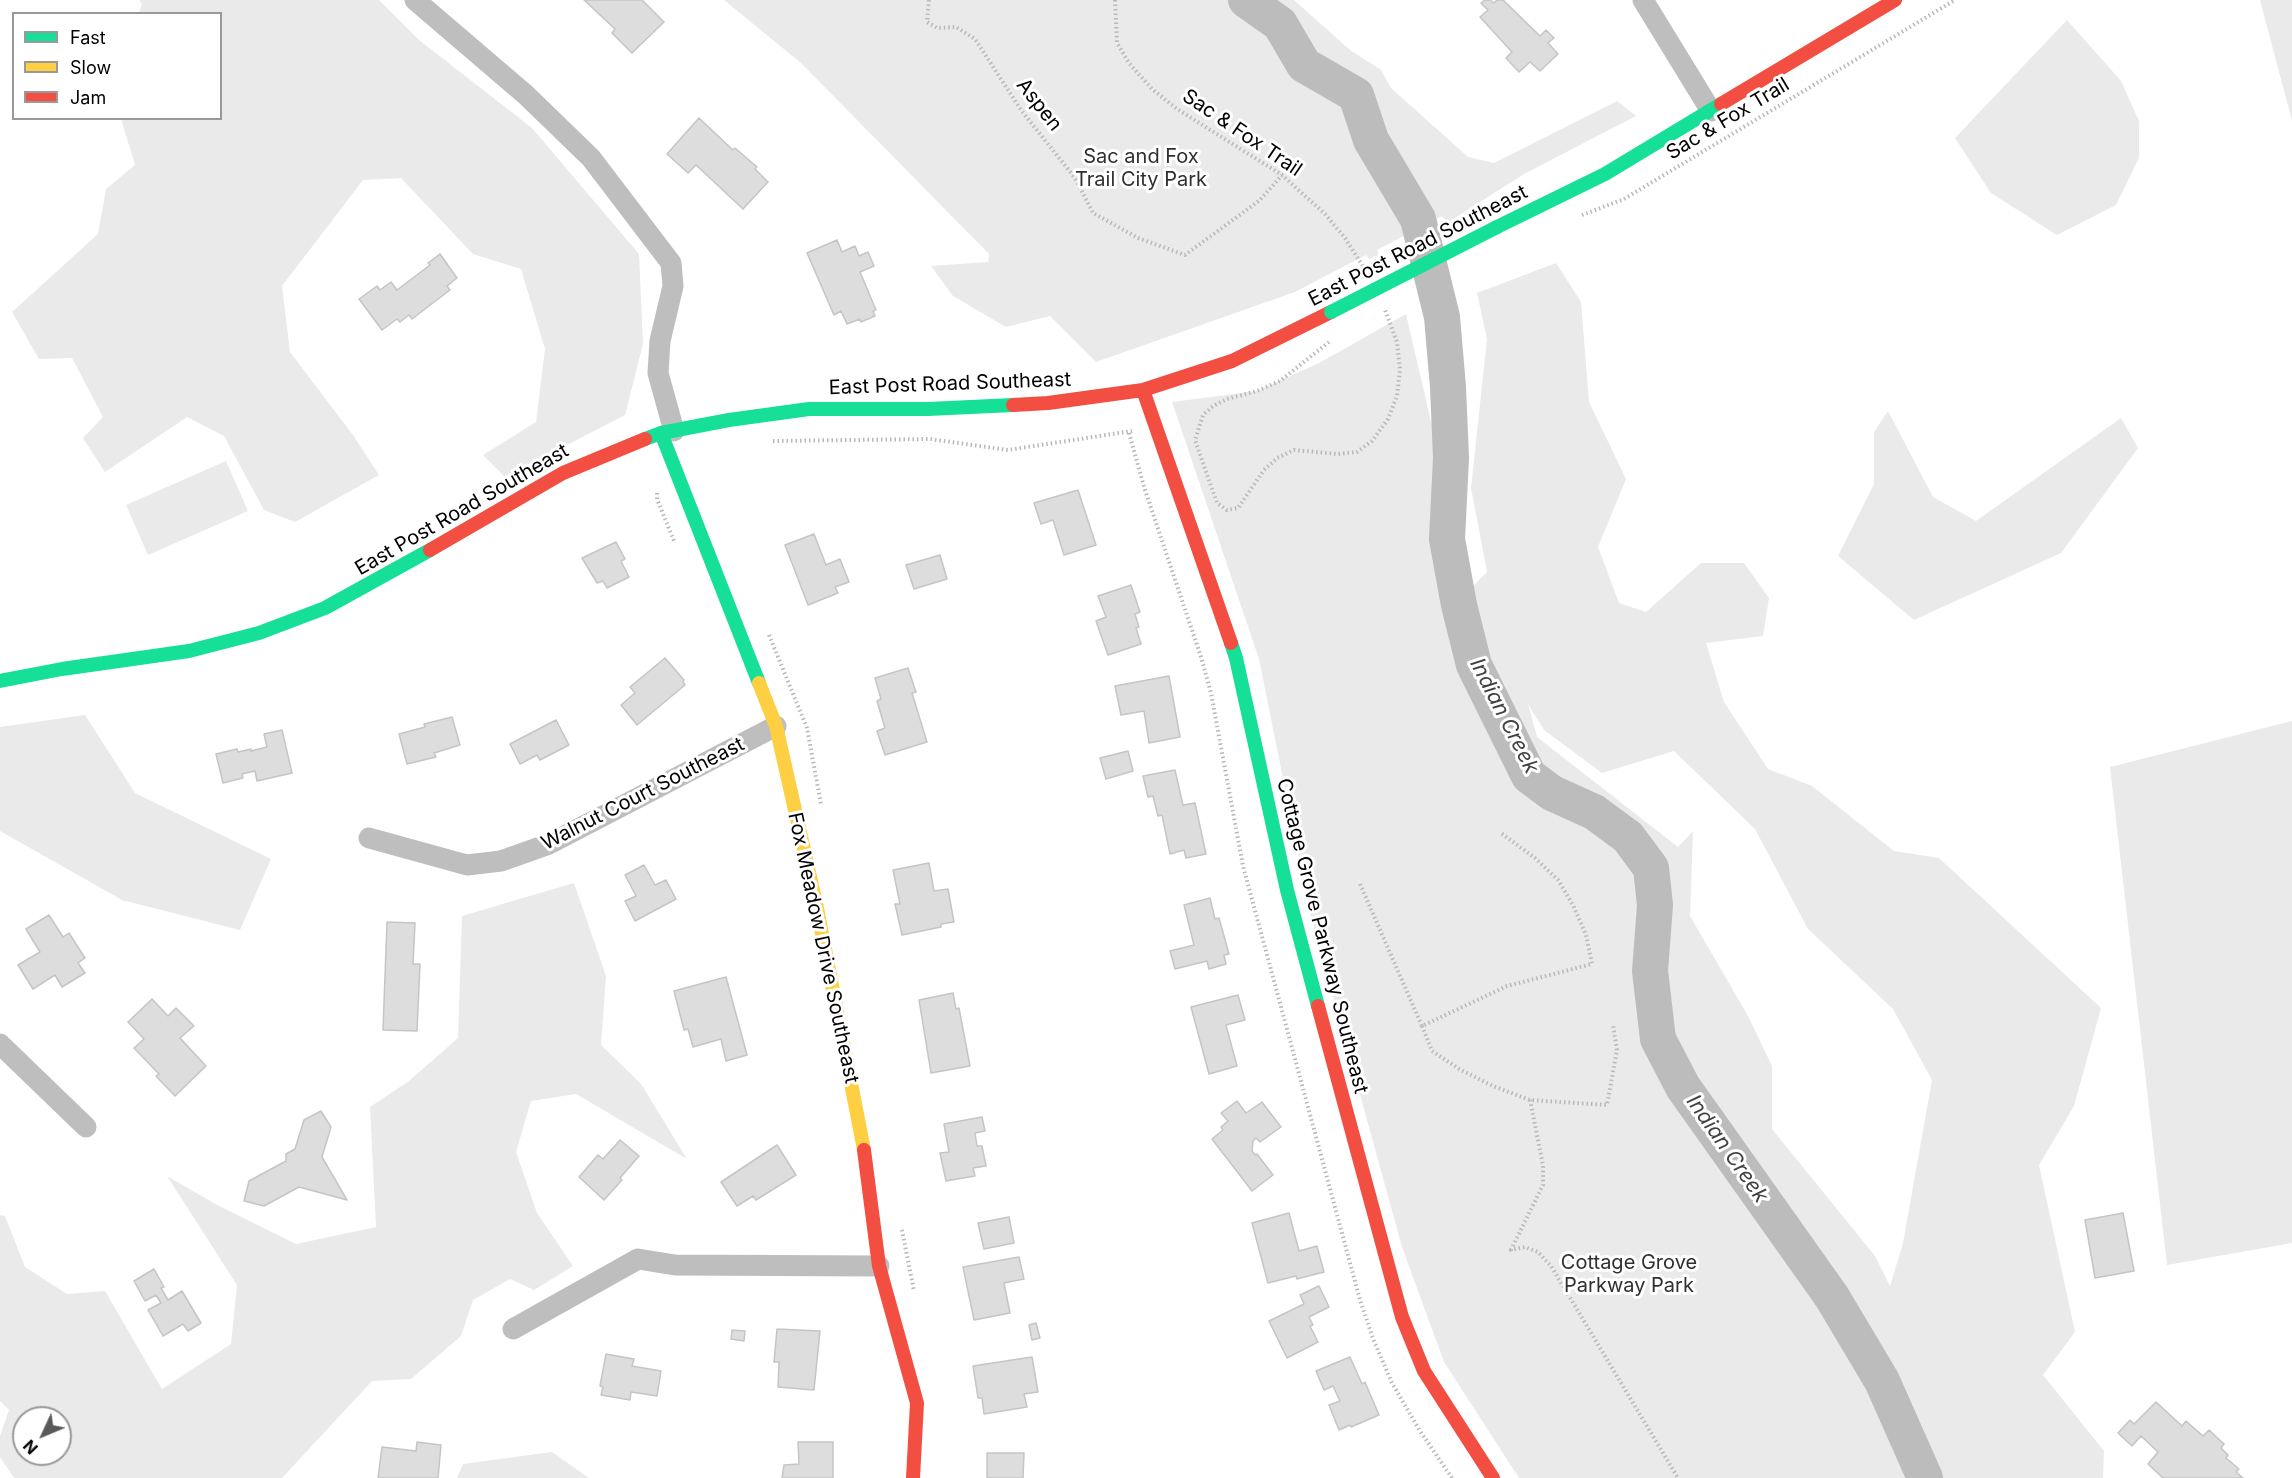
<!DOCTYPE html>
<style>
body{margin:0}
#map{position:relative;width:2292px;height:1478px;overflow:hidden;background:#fff;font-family:Inter,sans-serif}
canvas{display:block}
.legend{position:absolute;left:12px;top:12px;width:210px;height:108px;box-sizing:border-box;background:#fff;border:2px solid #999;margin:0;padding:8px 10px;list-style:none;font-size:18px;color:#000}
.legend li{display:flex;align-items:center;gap:12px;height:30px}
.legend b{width:30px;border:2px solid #999}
.north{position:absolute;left:12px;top:1406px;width:60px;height:60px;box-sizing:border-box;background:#fff;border:2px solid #999;border-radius:50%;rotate:226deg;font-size:16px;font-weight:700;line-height:24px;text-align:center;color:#000}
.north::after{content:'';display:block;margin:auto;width:21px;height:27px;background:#595959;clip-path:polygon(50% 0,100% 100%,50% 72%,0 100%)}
</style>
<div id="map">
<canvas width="2292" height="1478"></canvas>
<ul class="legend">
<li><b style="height:8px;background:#16e098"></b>Fast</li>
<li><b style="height:8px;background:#ffcf43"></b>Slow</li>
<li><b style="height:8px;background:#f24e42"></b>Jam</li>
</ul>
<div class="north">N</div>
</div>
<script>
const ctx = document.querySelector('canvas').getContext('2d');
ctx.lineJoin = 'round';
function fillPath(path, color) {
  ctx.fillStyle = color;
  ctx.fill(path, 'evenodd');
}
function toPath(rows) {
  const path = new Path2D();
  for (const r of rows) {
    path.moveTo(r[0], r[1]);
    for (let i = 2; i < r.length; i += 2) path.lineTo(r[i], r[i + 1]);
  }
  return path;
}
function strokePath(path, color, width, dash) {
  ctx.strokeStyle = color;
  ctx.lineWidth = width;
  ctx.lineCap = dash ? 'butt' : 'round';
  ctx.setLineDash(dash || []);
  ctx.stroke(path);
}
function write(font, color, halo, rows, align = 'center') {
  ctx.font = font + ' Inter,sans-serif';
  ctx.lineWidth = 6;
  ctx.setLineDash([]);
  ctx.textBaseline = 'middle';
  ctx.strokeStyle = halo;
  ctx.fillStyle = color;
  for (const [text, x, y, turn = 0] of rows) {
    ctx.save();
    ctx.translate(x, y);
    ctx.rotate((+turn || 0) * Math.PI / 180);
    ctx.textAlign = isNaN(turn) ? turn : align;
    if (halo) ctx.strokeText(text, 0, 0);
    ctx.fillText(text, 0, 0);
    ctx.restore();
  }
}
const green = toPath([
 [139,0,379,0,419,40,532,128,639,254,643,344,625,415,505,477,483,455,536,422,545,349,521,269,473,254,401,178,363,180,282,286,290,352,353,435,379,475,295,522,264,510,224,436,187,417,105,472,83,438,103,417,72,358,39,359,12,312,98,234,106,189,135,165,121,119,220,118,220,14,139,13,142,4],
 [724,0,1294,0,1350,50,1381,70,1391,88,1468,157,1494,163,1617,101,1636,116,1524,174,1447,223,1442,216,1377,250,1379,255,1369,259,1366,255,1295,292,1096,362,1050,316,1006,327,953,296,931,266,988,262,989,254,801,63],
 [2260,0,2292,0,2292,121],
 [2067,20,2121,81,2139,121,2139,158,2116,205,2057,235,1991,193,1955,138],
 [1556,263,1581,302,1589,402,1626,479,1598,547,1619,603,1646,612,1701,563,1744,563,1769,598,1763,636,1706,643,1724,702,1768,769,1812,786,1894,851,1939,858,2101,1008,2074,1106,2039,1165,2075,1332,2043,1375,2104,1451,2103,1478,1519,1478,1444,1362,1402,1247,1310,913,1259,659,1172,402,1257,391,1321,362,1406,314,1470,589,1487,572,1471,488,1487,339,1477,293],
 [1528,704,1544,730,1602,773,1674,751,1755,829,1808,929,1893,1009,1932,1080,1903,1243,1890,1286,1875,1256,1772,1129,1772,1066,1748,1016,1690,916,1693,831,1678,847,1537,737],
 [1888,411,1933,497,1976,521,2121,418,2138,448,2061,553,1914,620,1838,556,1874,484,1874,432],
 [226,461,248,511,148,555,126,505],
 [85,715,135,793,271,859,240,930,122,900,0,831,0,727],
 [2292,721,2292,1243,2167,1265,2110,767],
 [574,883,606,976,601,1045,641,1084,687,1159,576,1094,531,1101,516,1152,537,1213,573,1266,534,1290,510,1279,473,1300,461,1336,411,1379,372,1381,282,1478,14,1478,0,1457,0,1436,9,1410,0,1401,0,1215,5,1216,25,1267,67,1294,105,1291,162,1389,231,1344,237,1285,167,1176,217,1205,296,1244,376,1227,370,1107,409,1081,458,1038,462,916],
 [24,1418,60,1418,60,1454,24,1454],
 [552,1452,589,1478,457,1478,463,1464]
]);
const river = toPath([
 [1246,0,1280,24,1304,65,1356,95,1371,140,1418,219,1442,317,1448,387,1451,458,1447,539,1459,605,1474,665,1529,776,1552,793,1594,812,1628,837,1651,868,1655,905,1650,971,1658,1039,1683,1087,1832,1297,1882,1381,1925,1478]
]);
const building = toPath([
 [584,0,642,0,664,22,632,53,612,33,615,29,584,0],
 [1485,0,1490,0,1494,3,1497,0,1503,0,1540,36,1546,30,1554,38,1548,43,1558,54,1540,71,1530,62,1519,72,1506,58,1512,52,1480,17,1488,10,1481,3,1485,0],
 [699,118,733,150,735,148,757,167,755,169,768,182,743,209,696,165,688,173,667,154,699,118],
 [837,240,842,252,855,246,859,256,868,252,874,266,860,272,876,310,873,311,875,316,861,322,860,319,847,324,841,311,834,315,807,253,837,240],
 [440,254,457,278,447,286,450,290,412,319,409,315,400,322,397,319,382,330,359,299,377,286,380,290,391,282,397,290,430,265,428,263,440,254],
 [1078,490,1096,545,1064,555,1053,520,1041,524,1034,503,1078,490],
 [814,534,826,565,840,559,849,582,835,587,838,593,808,605,785,545,814,534],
 [616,542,625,559,621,561,629,577,607,588,603,581,597,583,582,558,616,542],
 [940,555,947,579,914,589,906,565,940,555],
 [1131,585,1140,612,1135,614,1139,627,1136,628,1141,644,1108,655,1096,621,1106,617,1098,596,1131,585],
 [665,658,684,680,683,682,685,685,637,725,621,705,635,693,630,687,665,658],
 [908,668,916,692,912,693,927,742,885,755,877,731,885,728,877,701,881,699,875,678,908,668],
 [1169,676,1180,737,1149,743,1144,711,1121,715,1115,686,1169,676],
 [452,717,460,745,434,753,436,757,407,764,399,734,425,727,424,724,452,717],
 [556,720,569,745,540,760,537,755,520,764,510,744,556,720],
 [282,730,292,773,257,781,255,771,242,774,243,778,223,783,216,754,237,749,238,752,251,749,251,751,267,747,264,734,282,730],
 [1128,751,1133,771,1106,779,1100,758,1128,751],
 [1175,770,1183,805,1195,803,1206,854,1186,858,1184,850,1170,854,1162,815,1158,816,1153,796,1148,797,1143,776,1175,770],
 [929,863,934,891,948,889,954,922,941,924,941,927,902,935,895,904,900,904,893,870,929,863],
 [644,865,655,885,666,880,676,899,635,921,625,901,636,896,625,875,644,865],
 [1210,898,1215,919,1219,918,1229,954,1224,955,1226,964,1209,969,1207,961,1175,969,1170,951,1194,945,1184,905,1210,898],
 [49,915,63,937,69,933,85,958,78,963,85,973,62,987,55,975,33,989,18,965,40,952,26,929,49,915],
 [387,922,415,923,413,964,420,964,417,1031,383,1030,387,922],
 [726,977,747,1055,726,1061,721,1039,693,1047,688,1029,684,1030,674,991,726,977],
 [953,993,956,1009,959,1008,970,1066,931,1073,919,1000,953,993],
 [1238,995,1245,1020,1226,1025,1237,1066,1209,1074,1191,1007,1238,995],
 [152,999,168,1016,176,1008,194,1026,180,1038,206,1066,175,1096,156,1076,159,1074,134,1048,144,1039,128,1022,152,999],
 [1237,1101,1246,1113,1262,1102,1281,1127,1260,1142,1256,1138,1253,1141,1252,1151,1255,1155,1257,1154,1273,1175,1252,1191,1212,1139,1223,1130,1221,1127,1228,1121,1221,1113,1237,1101],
 [321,1111,331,1127,322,1157,347,1200,299,1187,264,1206,244,1201,249,1181,286,1161,286,1154,295,1149,304,1120,321,1111],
 [982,1117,985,1131,975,1133,977,1146,982,1146,986,1166,973,1168,975,1176,946,1181,940,1153,949,1152,944,1124,982,1117],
 [620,1140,639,1156,620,1178,622,1180,604,1200,579,1177,598,1155,603,1159,620,1140],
 [777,1145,796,1175,756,1200,753,1196,737,1206,721,1182,777,1145],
 [1289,1213,1299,1251,1317,1246,1324,1272,1297,1279,1296,1276,1268,1283,1252,1223,1289,1213],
 [2123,1213,2134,1271,2095,1278,2085,1220,2123,1213],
 [1009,1217,1014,1243,984,1249,978,1223,1009,1217],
 [1019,1257,1024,1279,1004,1283,1010,1313,974,1320,963,1267,1019,1257],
 [154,1269,164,1287,161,1288,168,1300,182,1291,201,1323,188,1331,183,1324,163,1336,148,1310,161,1303,156,1295,145,1301,134,1281,154,1269],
 [1319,1286,1329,1307,1309,1317,1313,1325,1310,1326,1318,1342,1287,1358,1269,1321,1304,1304,1300,1295,1319,1286],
 [1036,1323,1040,1338,1032,1340,1029,1325,1036,1323],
 [777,1329,820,1331,814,1390,778,1387,779,1362,774,1362,777,1329],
 [732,1330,745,1331,744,1341,731,1339,732,1330],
 [606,1354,634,1359,632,1366,661,1371,657,1396,631,1392,630,1400,601,1395,603,1387,600,1386,606,1354],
 [1032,1357,1038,1392,1024,1394,1027,1407,984,1414,982,1398,978,1398,973,1366,1032,1357],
 [1350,1357,1362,1384,1365,1382,1379,1415,1351,1427,1350,1425,1339,1430,1329,1405,1340,1401,1333,1386,1324,1390,1316,1371,1350,1357],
 [2156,1402,2182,1426,2186,1421,2203,1436,2209,1430,2224,1444,2221,1448,2228,1455,2226,1458,2239,1469,2236,1472,2243,1478,2163,1478,2148,1464,2158,1452,2141,1436,2132,1446,2118,1433,2130,1420,2134,1424,2156,1402],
 [417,1442,441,1445,438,1478,378,1478,382,1447,416,1451,417,1442],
 [798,1442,833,1442,833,1478,782,1478,784,1465,799,1464,798,1442],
 [987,1453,1024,1453,1023,1478,987,1478,987,1453]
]);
const path = toPath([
 [929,0,927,22,937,28,956,27,975,39,1021,110,1075,178,1093,213,1138,238,1185,255,1260,200,1282,175],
 [1115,0,1117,43,1129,63,1152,89,1177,109,1282,175,1325,214,1345,238,1364,268],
 [1582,215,1624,199,1955,0],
 [1329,342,1280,381,1257,391,1227,399,1213,406,1203,415,1195,440,1217,503,1227,510,1238,508,1264,470,1277,458,1294,450,1338,454,1357,452,1372,441,1388,419,1397,396,1400,370,1397,342,1385,310],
 [1129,433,1145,490,1201,657,1211,693,1243,866,1360,1300,1374,1341,1392,1383,1420,1431,1452,1478],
 [773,441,930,439,1008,450,1132,431],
 [657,493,657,499,674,541],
 [769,635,807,728,821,804],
 [1360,884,1422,1026,1507,986,1592,964,1586,935,1573,905,1558,880,1535,858,1501,833],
 [1422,1026,1432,1051,1459,1069,1493,1086,1530,1100,1607,1105,1617,1050,1613,1025],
 [1530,1100,1543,1165,1543,1185,1511,1250,1525,1247,1538,1252,1551,1266,1678,1478],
 [902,1230,914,1291]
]);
const street = toPath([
 [415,0,526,95,591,158,671,263,673,286,660,341,658,373,674,431],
 [1643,0,1711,111],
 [369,838,467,865,501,861,549,844,776,726],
 [0,1044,86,1127],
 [513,1329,638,1259,675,1265,879,1266]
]);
const fast = toPath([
 [1497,227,1605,174,1721,104],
 [661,433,759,683],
 [645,439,661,433,729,420,809,409,928,409,1013,405],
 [1231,643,1236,658,1287,890,1318,1006],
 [0,681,62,669,189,651,259,633,325,608,430,550]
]);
const slow = toPath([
 [759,683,776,726,816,903,864,1150]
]);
const jam = toPath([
 [1721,104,1895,0],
 [1143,390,1231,643],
 [1013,405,1048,403,1143,390,1232,361,1331,312],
 [430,550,563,473,645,439],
 [1318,1006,1402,1317,1424,1371,1493,1478],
 [864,1150,879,1266,917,1403,913,1478]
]);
const fastBridge = toPath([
 [1331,312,1497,227]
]);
const streetNames = [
 ["Aspen",1039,105,52],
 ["Sac & Fox Trail",1728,119,-31],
 ["Sac & Fox Trail",1242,133,34],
 ["East Post Road Southeast",1418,246,-27],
 ["East Post Road Southeast",950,384,-2],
 ["East Post Road Southeast",462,510,-30],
 ["Walnut Court Southeast",643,794,-27],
 ["Cottage Grove Parkway Southeast",1322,936,76],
 ["Fox Meadow Drive Southeast",823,948,78]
];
const parkNames = [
 ["Sac and Fox",1141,157],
 ["Trail City Park",1141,180],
 ["Cottage Grove",1629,1263],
 ["Parkway Park",1629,1286]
];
const waterNames = [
 ["Indian Creek",1504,716,63],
 ["Indian Creek",1727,1149,55]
];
fillPath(green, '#eaeaea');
strokePath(river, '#bcbcbc', 36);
fillPath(building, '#ddd');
strokePath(building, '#c5c5c5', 1.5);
strokePath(path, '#b8b8b8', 4, [1.5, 3]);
strokePath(street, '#bebebe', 21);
strokePath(fast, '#16e098', 14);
strokePath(slow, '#ffcf43', 14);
strokePath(jam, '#f24e42', 14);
strokePath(fastBridge, '#16e098', 14);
write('20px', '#000', '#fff', streetNames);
write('20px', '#303030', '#fff', parkNames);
write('italic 21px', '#414141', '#fff', waterNames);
</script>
